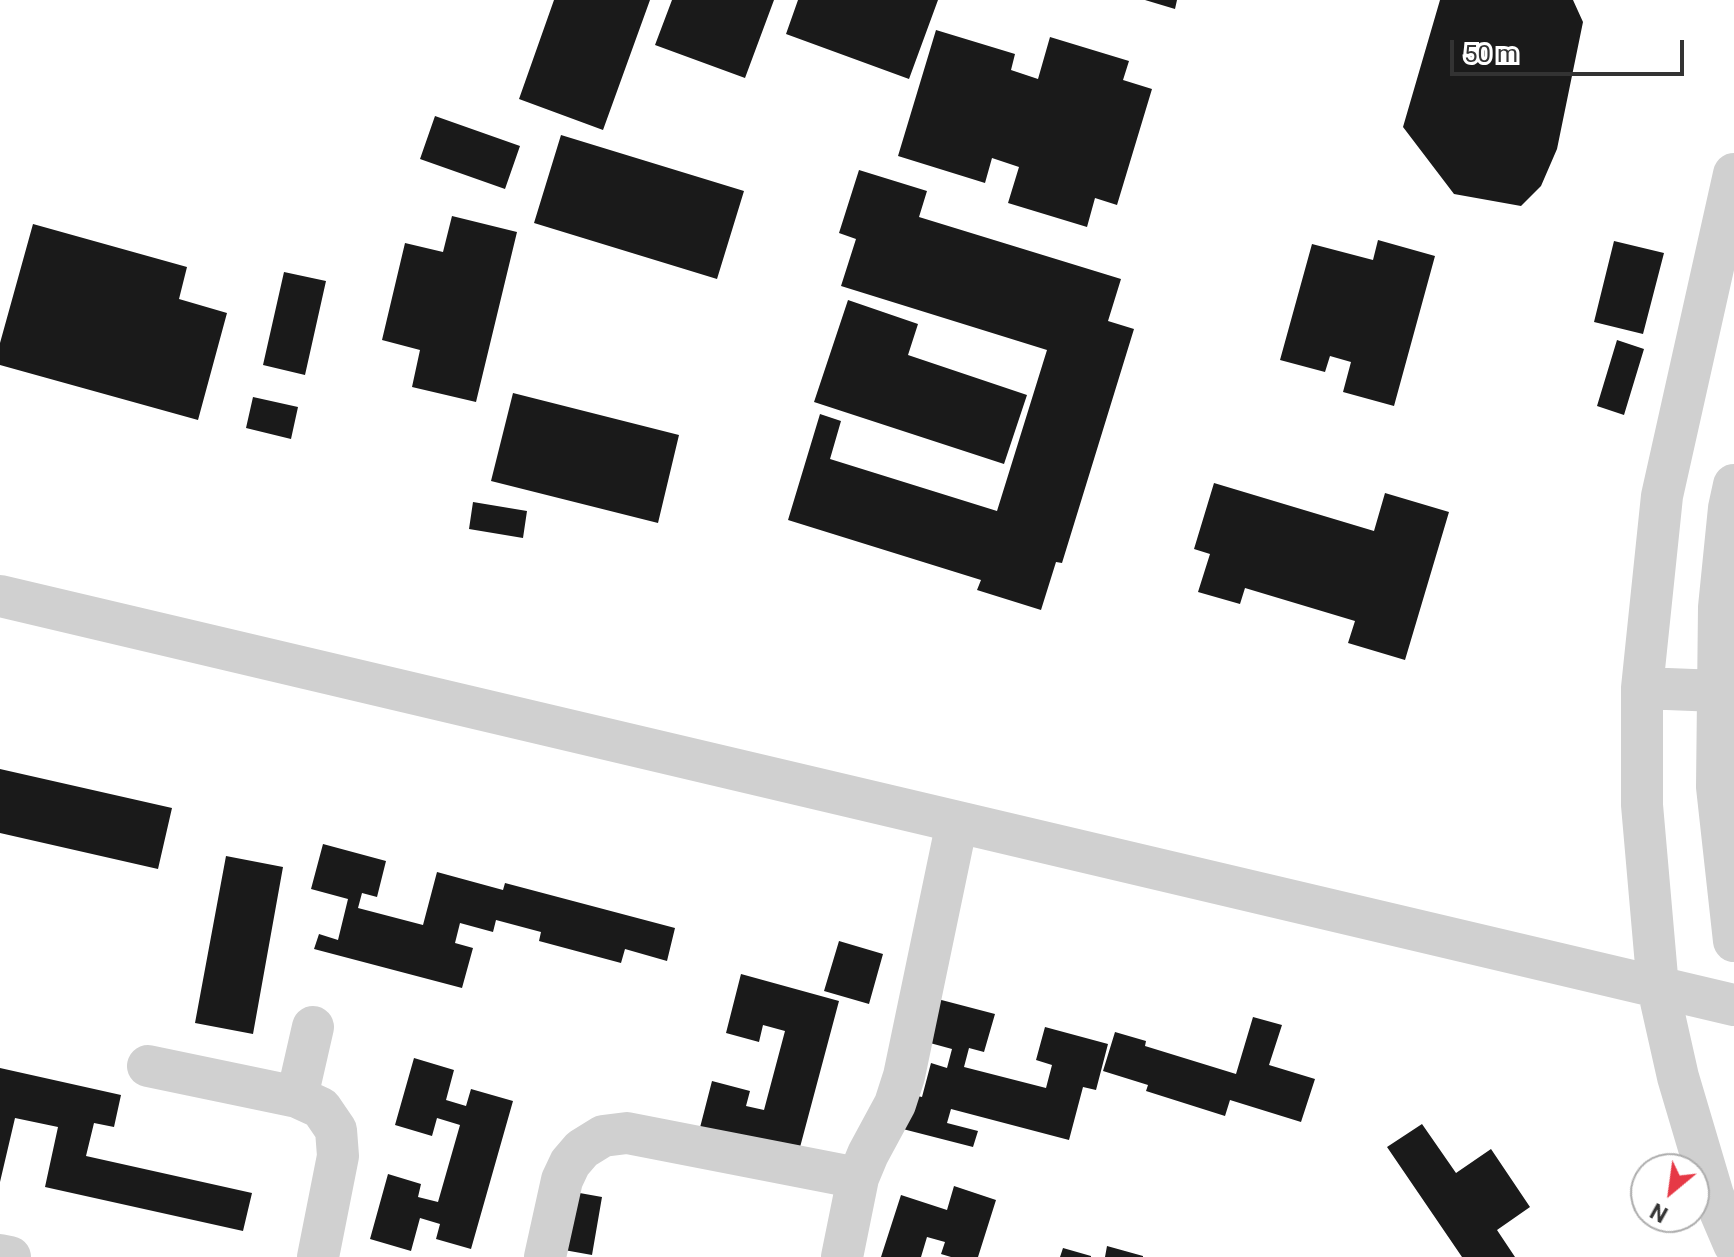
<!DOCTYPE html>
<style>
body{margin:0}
#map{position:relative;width:1734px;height:1257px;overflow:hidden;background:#fff;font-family:Roboto,sans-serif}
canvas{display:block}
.north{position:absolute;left:1630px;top:1153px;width:80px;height:80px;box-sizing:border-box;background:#fff;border:2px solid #adadad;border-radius:50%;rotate:209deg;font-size:22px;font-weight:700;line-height:32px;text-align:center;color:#333}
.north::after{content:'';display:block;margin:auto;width:28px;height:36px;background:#e63946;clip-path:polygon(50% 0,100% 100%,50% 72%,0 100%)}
.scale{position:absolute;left:1450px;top:40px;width:234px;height:36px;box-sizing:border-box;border:4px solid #333;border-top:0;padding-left:10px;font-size:24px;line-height:28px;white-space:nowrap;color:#333;-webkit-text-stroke:6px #fff;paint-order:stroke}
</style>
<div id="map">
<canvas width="1734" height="1257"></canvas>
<div class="north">N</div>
<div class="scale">50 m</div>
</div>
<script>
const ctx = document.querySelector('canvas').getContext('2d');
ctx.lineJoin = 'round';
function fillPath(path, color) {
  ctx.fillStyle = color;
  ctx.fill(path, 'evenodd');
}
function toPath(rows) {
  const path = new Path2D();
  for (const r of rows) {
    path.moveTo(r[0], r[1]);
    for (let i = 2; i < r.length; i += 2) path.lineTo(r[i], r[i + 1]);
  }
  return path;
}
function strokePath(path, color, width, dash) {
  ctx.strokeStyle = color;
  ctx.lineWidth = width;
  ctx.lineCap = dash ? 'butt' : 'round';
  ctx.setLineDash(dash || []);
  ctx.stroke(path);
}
const building = toPath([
 [554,0,650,0,603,130,519,99],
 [672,0,774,0,745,78,655,45],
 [798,0,938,0,909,79,786,34],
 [1145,0,1177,0,1175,9],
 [1440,0,1573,0,1583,22,1557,149,1541,186,1521,206,1454,194,1403,127],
 [936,30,1015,54,1011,70,1038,79,1050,37,1129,61,1123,80,1152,89,1117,205,1095,198,1087,227,1008,203,1019,167,992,158,985,183,898,156],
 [435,116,520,146,505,189,420,159],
 [561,135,744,191,717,279,534,223],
 [859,170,927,191,919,217,1121,279,1108,321,1134,329,1062,563,1056,562,1041,610,977,590,981,580,788,520,820,414,841,421,830,459,997,511,1047,350,841,286,856,239,839,233],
 [452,216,517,232,476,402,412,387,420,350,382,340,405,243,443,252],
 [33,224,187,267,179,299,227,313,198,420,0,365,0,343],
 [1378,240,1435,256,1394,406,1343,392,1351,362,1330,356,1325,372,1280,360,1312,244,1373,260],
 [1614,241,1664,253,1643,334,1594,322],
 [284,272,326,281,305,375,263,365],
 [848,300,918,324,908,355,1027,395,1004,464,814,402],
 [1617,340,1644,349,1624,415,1597,406],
 [513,393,679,435,658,523,491,481],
 [253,397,298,407,291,439,246,428],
 [1214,483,1374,531,1385,493,1449,512,1405,660,1348,643,1355,621,1245,588,1240,604,1198,592,1210,554,1194,549],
 [473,502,527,511,523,538,469,529],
 [0,769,172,808,158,869,0,833],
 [323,844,386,861,377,897,362,893,358,908,423,925,437,872,503,890,505,883,675,928,667,961,625,949,621,963,539,941,541,932,496,920,493,932,460,923,455,943,473,948,462,988,314,949,319,934,338,940,348,899,311,889],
 [226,856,283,867,253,1034,195,1023],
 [839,941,883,954,869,1004,824,991],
 [741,974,839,1001,799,1151,695,1147,712,1081,750,1091,746,1106,764,1110,785,1031,763,1025,759,1042,726,1033],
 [930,997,995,1014,984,1052,969,1048,964,1067,1046,1088,1052,1065,1036,1060,1045,1027,1108,1044,1096,1090,1083,1087,1069,1140,951,1109,947,1123,978,1131,973,1147,895,1127,904,1093,922,1097,931,1063,947,1068,952,1049,919,1040],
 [1253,1017,1282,1025,1269,1065,1315,1079,1301,1122,1230,1100,1225,1116,1146,1091,1148,1085,1103,1071,1115,1032,1146,1041,1145,1046,1236,1074],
 [414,1058,454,1070,446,1100,466,1106,471,1089,513,1101,471,1249,436,1239,440,1224,420,1218,411,1251,370,1239,388,1174,421,1184,418,1197,438,1202,460,1125,437,1118,432,1136,395,1125],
 [0,1068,121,1095,114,1127,94,1123,86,1156,252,1193,243,1231,45,1187,58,1127,15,1118,0,1182],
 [1422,1124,1456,1173,1491,1149,1530,1207,1497,1230,1515,1257,1462,1257,1387,1147],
 [954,1186,996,1200,978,1257,951,1257,941,1254,945,1242,927,1237,921,1257,881,1257,901,1195,947,1210],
 [574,1192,602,1197,592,1255,564,1250],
 [1107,1246,1143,1256,1143,1257,1105,1257],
 [1063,1248,1091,1256,1091,1257,1060,1257]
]);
const minor = toPath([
 [1734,174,1662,496,1642,688,1642,805,1658,988,1678,1077,1713,1195,1734,1244],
 [1734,485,1729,508,1719,607,1717,787,1734,941],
 [0,596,1734,1005],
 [1642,688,1718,691],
 [148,1066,297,1097,321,1108,336,1130,338,1156,318,1257],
 [297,1097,313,1027],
 [0,1255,10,1257],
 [545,1257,562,1180,570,1163,582,1149,603,1136,627,1133,858,1178],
 [842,1257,858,1178,868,1154,895,1104,904,1076,957,822]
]);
fillPath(building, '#1a1a1a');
strokePath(minor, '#d0d0d0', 42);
</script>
